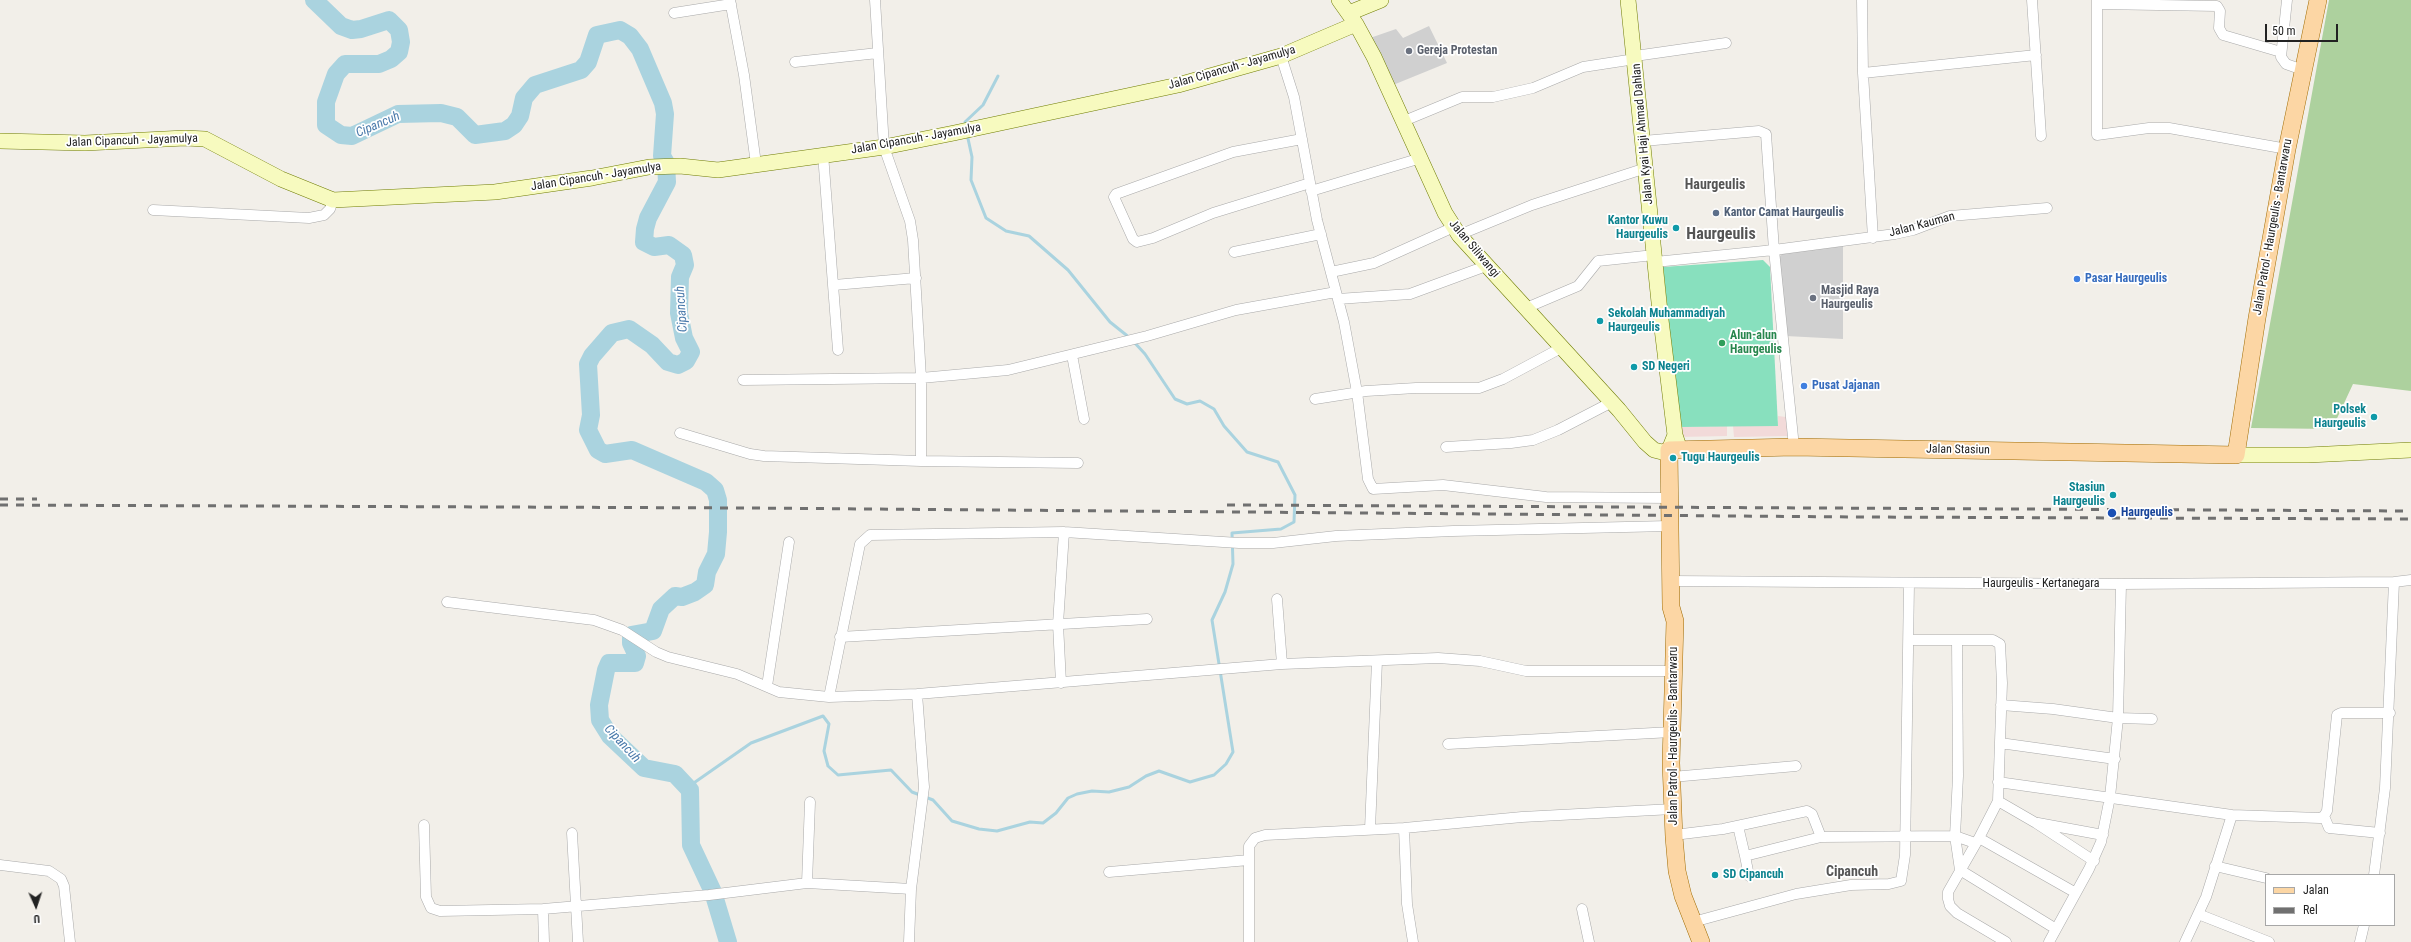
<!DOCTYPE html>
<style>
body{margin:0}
#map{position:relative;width:2411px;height:942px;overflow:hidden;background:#f2efe9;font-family:"Roboto Condensed",sans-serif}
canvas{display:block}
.legend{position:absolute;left:2265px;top:874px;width:130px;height:52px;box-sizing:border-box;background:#fff;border:1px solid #a7a7a7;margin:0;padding:5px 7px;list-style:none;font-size:12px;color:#222}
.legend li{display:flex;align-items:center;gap:8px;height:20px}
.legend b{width:20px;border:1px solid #a7a7a7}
.north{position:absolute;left:16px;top:886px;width:40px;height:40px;-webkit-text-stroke:3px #fff;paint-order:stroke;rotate:177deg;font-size:11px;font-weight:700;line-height:16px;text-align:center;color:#222}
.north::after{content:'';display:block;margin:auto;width:14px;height:18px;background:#222;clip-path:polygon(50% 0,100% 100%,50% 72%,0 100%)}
.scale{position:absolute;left:2265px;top:24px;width:73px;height:18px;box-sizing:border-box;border:2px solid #222;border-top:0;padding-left:5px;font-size:12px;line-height:14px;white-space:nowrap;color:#222;-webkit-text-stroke:3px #fff;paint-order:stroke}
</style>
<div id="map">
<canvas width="2411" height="942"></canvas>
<ul class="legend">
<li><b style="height:5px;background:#fcd6a4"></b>Jalan</li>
<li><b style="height:5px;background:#707070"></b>Rel</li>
</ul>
<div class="north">U</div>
<div class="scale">50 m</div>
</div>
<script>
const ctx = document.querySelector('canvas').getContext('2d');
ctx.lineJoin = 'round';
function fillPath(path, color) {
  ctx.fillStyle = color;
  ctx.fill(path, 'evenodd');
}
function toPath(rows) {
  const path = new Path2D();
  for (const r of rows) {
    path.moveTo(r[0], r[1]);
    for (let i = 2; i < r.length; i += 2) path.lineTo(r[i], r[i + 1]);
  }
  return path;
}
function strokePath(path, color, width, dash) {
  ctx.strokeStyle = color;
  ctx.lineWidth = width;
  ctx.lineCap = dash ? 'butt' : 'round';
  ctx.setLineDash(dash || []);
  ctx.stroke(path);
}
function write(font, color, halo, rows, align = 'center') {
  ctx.font = font + ' "Roboto Condensed",sans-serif';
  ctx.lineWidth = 3.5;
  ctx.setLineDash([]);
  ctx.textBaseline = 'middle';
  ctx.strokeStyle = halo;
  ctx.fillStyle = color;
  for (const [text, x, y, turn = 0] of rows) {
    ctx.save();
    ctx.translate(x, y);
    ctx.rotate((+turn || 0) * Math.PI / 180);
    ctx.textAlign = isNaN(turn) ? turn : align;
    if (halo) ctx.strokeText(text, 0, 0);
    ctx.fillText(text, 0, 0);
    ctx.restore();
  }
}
const commercial = toPath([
 [1778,416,1786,417,1788,436,1734,437,1733,426,1778,426],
 [1727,426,1727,436,1679,437,1680,427]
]);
const religious = toPath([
 [1429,26,1447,63,1393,85,1370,38,1396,29,1403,38],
 [1843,246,1843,339,1786,336,1778,258,1782,254]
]);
const forest = toPath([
 [2329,0,2411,0,2411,391,2353,384,2332,429,2251,428]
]);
const pitch = toPath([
 [1763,260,1770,267,1778,426,1680,427,1663,267]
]);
const stream = toPath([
 [966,127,965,122,983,105,998,76],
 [967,134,972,157,971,180,986,218,1006,231,1029,236,1068,270,1110,322,1130,338],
 [688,787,751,743,823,716,829,724,824,751,828,766,838,775,891,770,912,792,933,800,952,821,979,829,997,831,1030,822,1043,823,1056,813,1068,798,1077,794,1092,791,1109,792,1129,787,1146,776,1159,771,1190,782,1214,775,1226,764,1233,752,1212,620,1225,592,1233,564,1232,533,1281,529,1294,522,1295,495,1278,462,1247,452,1224,426,1214,409,1200,401,1187,404,1175,399,1145,354,1134,342]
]);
const river = toPath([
 [314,0,341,26,352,30,361,29,389,20,399,30,401,42,399,52,391,59,379,64,345,64,336,74,326,102,326,125,341,135,352,136,398,114,441,113,457,117,475,135,505,131,514,125,520,116,524,98,535,85,581,70,588,62,597,35,620,30,630,36,640,49,663,103,665,114,662,156,666,163,667,182,648,218,645,229,644,242,654,247,669,245,683,255,685,265,680,277,679,313,684,338,691,352,686,361,678,365,668,362,652,345,629,329,612,333,592,356,588,364,591,415,588,430,598,450,605,454,632,450,706,482,715,490,718,500,718,532,716,554,707,572,705,585,695,592,682,597,675,596,661,609,653,631,631,635,631,643,637,656,635,663,609,663,606,670,599,705,600,720,610,736,644,768,675,774,690,790,691,845,713,892,728,942]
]);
const street = toPath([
 [730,0,744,75,756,164],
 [875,0,884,147,910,221,913,240,921,378,921,461],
 [1862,0,1863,73,1873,238],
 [2032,0,2041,136],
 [2097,0,2097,135,2149,128,2169,128,2287,149],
 [2287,0,2281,57,2286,64,2303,70],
 [2098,4,2217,6,2220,11,2219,28,2223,35,2281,52],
 [674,13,731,4],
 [1281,56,1294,97,1317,220,1344,322,1357,392,1368,479,1373,489,1443,485,1546,497,1669,498],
 [1635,56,1726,43],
 [795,62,878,53],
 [1863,73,2036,55],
 [1404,121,1462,97,1493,97,1533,88,1583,67,1635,59],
 [1302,139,1233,152,1116,194,1114,197,1133,239,1137,242,1153,238,1213,213,1310,183],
 [1643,141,1759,131,1766,134,1774,250,1794,447],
 [823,154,838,350],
 [1311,191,1421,158],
 [153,210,309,218,324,215,330,209,333,200],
 [1459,235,1532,205,1646,168],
 [1234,252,1321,234],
 [1655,262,1774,250,1895,234,1913,230,1950,216,2047,208],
 [1331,272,1374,263,1454,227],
 [834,285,916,278],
 [1338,299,1410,294,1486,266],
 [1526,308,1578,286,1598,261,1654,255],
 [1072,355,1084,419],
 [743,380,921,378,1008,370,1147,336,1236,310,1336,292],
 [1315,399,1366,391,1416,388,1479,388,1503,379,1561,348],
 [680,433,750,454,764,456,921,461,1078,463],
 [1446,447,1511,443,1533,440,1558,430,1612,402],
 [1669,526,1453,531,1336,536,1273,543,1239,543,1064,532,870,535,860,544,829,697,917,694,1282,664,1438,658,1480,661,1526,671,1673,671],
 [1670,581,2121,584,2394,582,2411,580],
 [1277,599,1282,664],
 [447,602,594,620,622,630,656,652,668,657,737,674,779,692,829,697],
 [840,637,1147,619],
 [1909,640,1993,640,2000,644,2002,683,1998,801,1979,838,2076,893],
 [1957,640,1958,776,1955,836,1960,870,2056,929],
 [1061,683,1058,624,1064,532],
 [767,686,789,542],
 [2001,705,2053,709,2118,718,2152,719],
 [2000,743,2115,759],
 [1448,744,1672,732],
 [1672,777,1796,766],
 [1998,782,2232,815,2320,818,2324,816,2327,811,2337,715,2341,713,2390,713],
 [1998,801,2036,823,2094,861],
 [2324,816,2329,828,2380,833],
 [2038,823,2103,835],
 [424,825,426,897,431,908,440,911,543,909,709,895,807,883,911,889],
 [1738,826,1745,856,1821,837],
 [1404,828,1407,904,1413,942],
 [1370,829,1377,661],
 [572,833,578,942],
 [1674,835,1723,829,1807,811,1812,814,1821,837,1955,836,1975,843],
 [1979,838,1948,892,1948,899,1950,906,1957,913,2006,942],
 [1745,856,1749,876],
 [0,865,49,871,61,879,64,886,70,942],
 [2215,866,2266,878],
 [1109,872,1249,860],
 [2374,875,2385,788,2394,582],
 [807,883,810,802],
 [543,909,544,942],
 [1582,909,1589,942],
 [2198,914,2269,942],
 [1693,922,1796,894,1851,885,1889,884,1901,881,1905,855,1909,583],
 [909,942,911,889,924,787,917,694],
 [1249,942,1249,846,1255,838,1265,835,1404,828,1522,817,1673,809],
 [2049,942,2089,869,2101,842,2110,797,2118,718,2121,584],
 [2185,942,2206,897,2232,815],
 [2360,942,2364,925]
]);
const secondary = toPath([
 [1339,0,1356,24,1374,57,1445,213,1459,235,1619,410,1645,442,1654,450,1662,452,1669,450,1675,435],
 [1628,0,1660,312,1675,435,1678,444],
 [1349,13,1381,0],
 [0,141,85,143,185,138,205,139,281,179,333,200,495,192,592,178,649,167,680,166,718,170,884,147,954,133,1178,85,1281,56,1356,24],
 [2236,455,2308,455,2411,450]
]);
const primary = toPath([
 [1701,942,1683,896,1677,871,1674,837,1671,763,1675,621,1671,607,1669,450,1794,447,2236,455,2257,318,2287,149,2318,0]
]);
const rail = toPath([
 [0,499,37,499],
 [0,505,748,508,1858,517,2411,519],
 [1227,505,2411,511]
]);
const markers = [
 [1409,51,4,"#6b7280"],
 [1716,213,4,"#5c6f8a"],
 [1676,228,4,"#0f9aa8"],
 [2077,279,4,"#3f7fe0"],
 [1813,298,4,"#6b7280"],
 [1600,321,4,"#0f9aa8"],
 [1722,343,4,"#2e9e5b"],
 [1634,367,4,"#0f9aa8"],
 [1804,386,4,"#3f7fe0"],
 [2374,417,4,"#0f9aa8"],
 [1673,458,4,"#0f9aa8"],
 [2113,495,4,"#0f9aa8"],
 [2112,513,5,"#1a4fb4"],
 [1715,875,4,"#0f9aa8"]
];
const worshipNames = [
 ["Gereja Protestan",1417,51],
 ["Masjid Raya",1821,291],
 ["Haurgeulis",1821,305]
];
const streetNames = [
 ["Jalan Cipancuh - Jayamulya",1232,68,-16],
 ["Jalan Kyai Haji Ahmad Dahlan",1643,134,-95],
 ["Jalan Cipancuh - Jayamulya",916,139,-10],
 ["Jalan Cipancuh - Jayamulya",132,141,-2],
 ["Jalan Cipancuh - Jayamulya",596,177,-9],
 ["Jalan Kauman",1922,225,-15],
 ["Jalan Patrol - Haurgeulis - Bantarwaru",2273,227,-80],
 ["Jalan Siliwangi",1474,249,50],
 ["Jalan Stasiun",1958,450,1],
 ["Haurgeulis - Kertanegara",2041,584],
 ["Jalan Patrol - Haurgeulis - Bantarwaru",1674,736,-90]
];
const serviceNames = [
 ["Kantor Camat Haurgeulis",1724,213]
];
const cultureNames = [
 ["Kantor Kuwu",1668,221,"right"],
 ["Haurgeulis",1668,235,"right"],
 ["Sekolah Muhammadiyah",1608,314],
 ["Haurgeulis",1608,328],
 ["SD Negeri",1642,367],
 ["Polsek",2366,410,"right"],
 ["Haurgeulis",2366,424,"right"],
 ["Tugu Haurgeulis",1681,458],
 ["Stasiun",2105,488,"right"],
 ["Haurgeulis",2105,502,"right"],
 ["SD Cipancuh",1723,875]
];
const shopNames = [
 ["Pasar Haurgeulis",2085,279],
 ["Pusat Jajanan",1812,386]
];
const leisureNames = [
 ["Alun-alun",1730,336],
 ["Haurgeulis",1730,350]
];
const transitNames = [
 ["Haurgeulis",2121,513]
];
const waterNames = [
 ["Cipancuh",378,125,-23],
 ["Cipancuh",682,309,-94],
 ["Cipancuh",622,744,47]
];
const quarterNames = [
 ["Haurgeulis",1715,185],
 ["Cipancuh",1852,872]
];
const districtNames = [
 ["Haurgeulis",1721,235]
];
fillPath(commercial, '#f2dad9');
fillPath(religious, '#d0d0d0');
fillPath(forest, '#add19e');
fillPath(pitch, '#88e0be');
strokePath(stream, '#aad3df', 3);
strokePath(river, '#aad3df', 18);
strokePath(street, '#a9a9a9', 11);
strokePath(secondary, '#707d05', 16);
strokePath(primary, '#a06b00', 18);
strokePath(street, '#fff', 10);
strokePath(secondary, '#f7fabf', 15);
strokePath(primary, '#fcd6a4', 17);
strokePath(rail, '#707070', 3, [8, 8]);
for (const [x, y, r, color] of markers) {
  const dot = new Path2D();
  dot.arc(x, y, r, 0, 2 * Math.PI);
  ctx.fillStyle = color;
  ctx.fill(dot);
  strokePath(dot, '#fff', 1.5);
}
write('bold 12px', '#5b616d', '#fff', worshipNames, 'left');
write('12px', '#222', '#fff', streetNames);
write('bold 12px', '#4e5e75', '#fff', serviceNames, 'left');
write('bold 12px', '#0d838f', '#fff', cultureNames, 'left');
write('bold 12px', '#366cbe', '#fff', shopNames, 'left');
write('bold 12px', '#27864d', '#fff', leisureNames, 'left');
write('bold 12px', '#164399', '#fff', transitNames, 'left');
write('italic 13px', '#4a7aab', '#fff', waterNames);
write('bold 14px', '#555', '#fff', quarterNames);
write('bold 16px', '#555', '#fff', districtNames);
</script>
